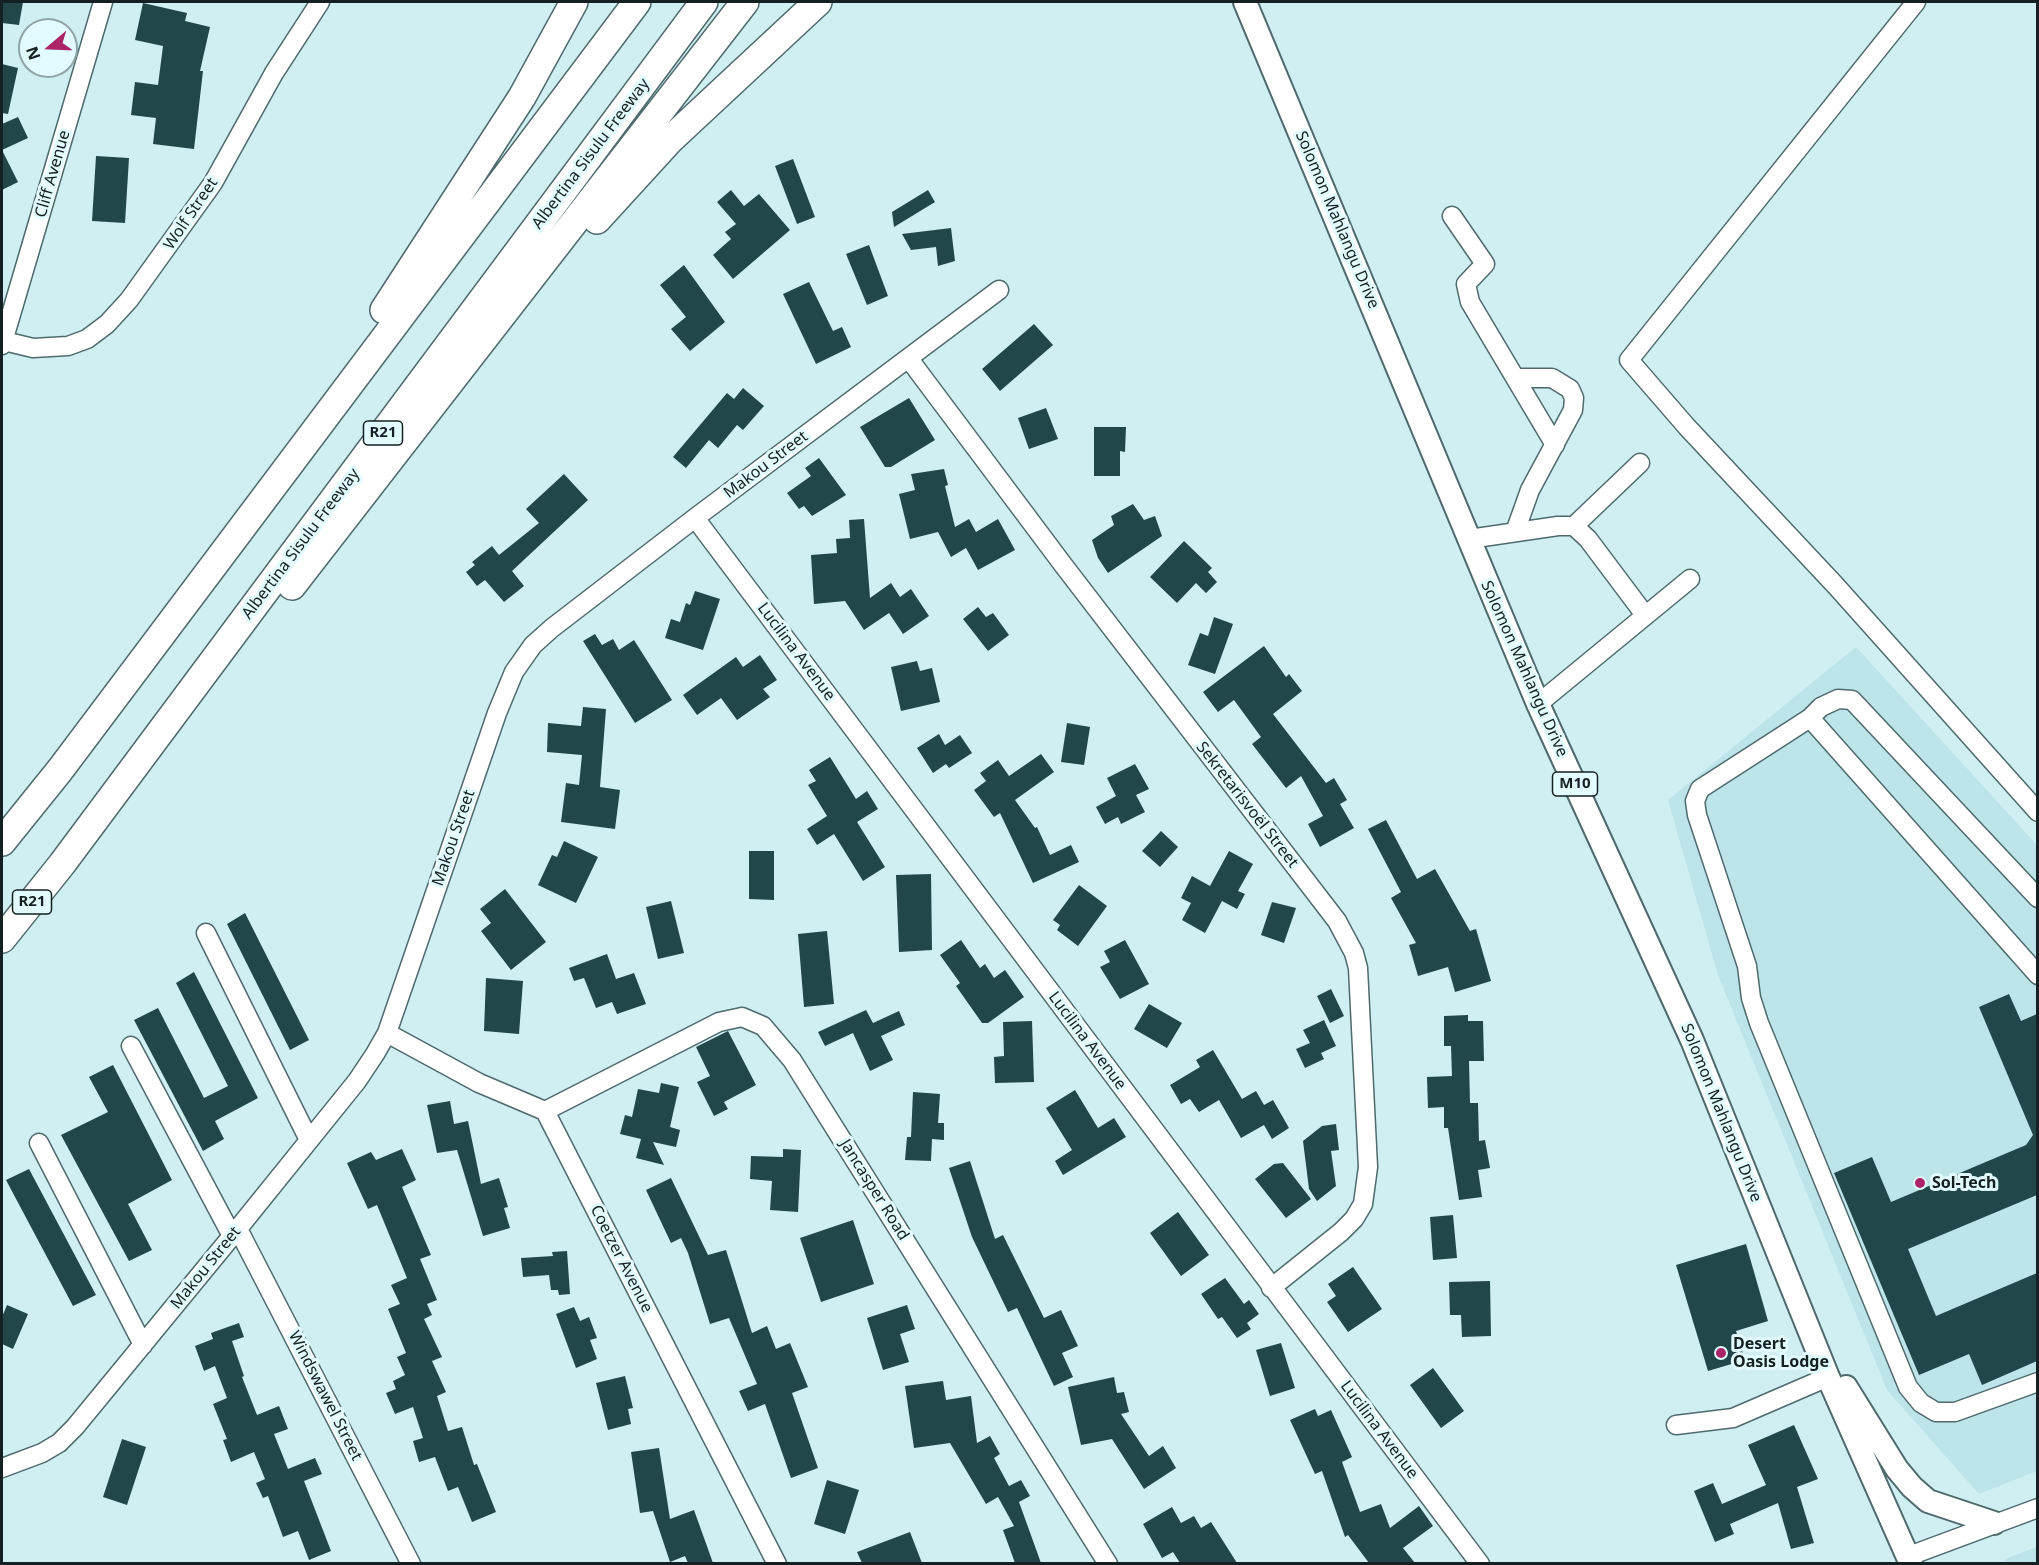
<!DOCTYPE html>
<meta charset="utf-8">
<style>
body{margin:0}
#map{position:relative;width:2039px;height:1565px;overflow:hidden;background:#d0eff2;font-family:"Noto Sans",sans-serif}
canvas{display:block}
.frame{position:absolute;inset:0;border:3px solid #142021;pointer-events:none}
.north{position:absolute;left:18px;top:18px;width:60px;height:60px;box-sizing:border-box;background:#e2fbfe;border:2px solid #90a3a6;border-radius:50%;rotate:251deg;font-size:16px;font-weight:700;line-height:24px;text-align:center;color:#142021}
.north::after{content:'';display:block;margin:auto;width:21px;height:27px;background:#ab246a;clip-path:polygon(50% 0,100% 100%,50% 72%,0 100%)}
</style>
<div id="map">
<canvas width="2039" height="1565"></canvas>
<div class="frame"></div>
<div class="north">N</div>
</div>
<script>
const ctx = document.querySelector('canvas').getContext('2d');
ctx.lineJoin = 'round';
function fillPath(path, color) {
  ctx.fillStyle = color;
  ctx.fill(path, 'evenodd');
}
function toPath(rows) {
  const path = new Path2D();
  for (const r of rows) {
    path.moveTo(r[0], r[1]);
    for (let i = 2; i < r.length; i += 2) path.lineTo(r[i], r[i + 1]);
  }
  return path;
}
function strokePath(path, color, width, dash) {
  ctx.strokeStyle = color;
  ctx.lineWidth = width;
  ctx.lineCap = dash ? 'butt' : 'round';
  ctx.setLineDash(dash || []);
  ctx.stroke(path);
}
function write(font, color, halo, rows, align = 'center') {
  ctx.font = font + ' "Noto Sans",sans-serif';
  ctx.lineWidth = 6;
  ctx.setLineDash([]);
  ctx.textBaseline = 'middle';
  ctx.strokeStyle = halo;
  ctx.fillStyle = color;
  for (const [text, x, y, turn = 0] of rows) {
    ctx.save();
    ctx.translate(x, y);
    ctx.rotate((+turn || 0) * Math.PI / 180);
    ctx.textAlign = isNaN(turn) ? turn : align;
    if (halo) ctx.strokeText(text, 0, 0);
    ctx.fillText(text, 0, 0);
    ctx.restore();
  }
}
const built = toPath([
 [1856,647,2037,845,2037,1471,1979,1494,1887,1390,1718,975,1668,800],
 [2037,1547,2037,1563,2005,1563,2005,1559]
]);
const building = toPath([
 [2,2,23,2,19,25,2,23],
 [143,3,187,13,185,21,210,27,200,71,203,71,194,149,153,144,156,118,131,115,135,82,158,85,163,46,135,40],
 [2,64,18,68,8,114,2,113],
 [18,117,28,138,2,150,18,182,2,190,2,124],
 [96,156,129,158,125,223,92,221],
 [793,159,815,217,797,224,775,166],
 [731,190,744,206,759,194,790,230,733,279,713,255,731,239,725,232,736,224,717,202],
 [928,190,935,202,894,227,892,212],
 [951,228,955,261,938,266,936,247,911,250,902,234],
 [869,245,888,296,867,305,846,254],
 [684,265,725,322,690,351,671,329,686,317,660,285],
 [809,282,833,331,842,327,851,347,816,364,783,294],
 [1034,324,1053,345,1000,391,982,369],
 [743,388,764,406,743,430,737,425,718,448,709,440,686,468,673,457,727,393,734,399],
 [909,398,935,440,891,467,885,467,860,427],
 [1046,408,1058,439,1029,449,1018,418],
 [1094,427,1126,427,1125,452,1120,451,1120,476,1094,476],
 [819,458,846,495,812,516,804,506,799,509,787,493,811,476,805,468],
 [944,469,948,485,945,486,955,527,969,519,976,532,998,519,1015,550,978,570,966,548,951,557,938,532,910,539,899,494,915,490,911,474],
 [564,474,588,500,512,571,524,586,504,602,485,580,477,586,466,572,475,565,472,562,492,546,499,555,539,523,526,509],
 [1133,504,1144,520,1155,516,1162,536,1108,573,1098,558,1092,540,1114,525,1111,516],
 [864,519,870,598,891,583,900,597,911,589,929,616,903,634,889,613,864,630,845,601,814,604,811,555,837,553,836,539,850,538,849,520],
 [1184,541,1212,568,1208,572,1217,582,1206,593,1196,583,1177,603,1150,577],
 [695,591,720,599,703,650,665,638,671,619,680,622,686,603,690,605],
 [978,607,986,617,993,613,1009,635,988,651,963,619],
 [1214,617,1233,624,1215,674,1188,665,1200,633,1208,636],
 [595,634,602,645,613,639,619,650,634,640,672,700,635,723,583,641],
 [1264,646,1286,677,1289,674,1302,691,1273,714,1326,783,1334,778,1347,800,1340,804,1354,828,1320,847,1308,824,1323,816,1301,776,1286,788,1252,744,1261,737,1234,700,1218,712,1203,692],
 [760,655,777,680,763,689,770,697,737,720,721,698,697,715,683,695,736,657,743,667],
 [917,661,920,671,932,668,940,702,901,711,891,667],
 [583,707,606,709,600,787,620,790,615,829,561,822,566,783,579,785,582,755,547,752,548,723,581,726],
 [1067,723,1090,727,1084,765,1061,762],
 [939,734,945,745,960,735,972,753,949,768,946,764,933,773,917,748],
 [1041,754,1054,772,1015,800,1035,828,1037,827,1050,855,1071,845,1079,862,1033,883,1000,813,994,817,974,790,986,781,980,773,998,760,1009,776],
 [830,757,856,799,867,791,878,809,857,822,885,867,863,881,834,834,817,845,807,829,827,816,808,785,816,781,809,770],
 [1135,764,1149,789,1136,795,1145,812,1121,824,1118,817,1105,824,1096,807,1116,796,1107,778],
 [1386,820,1417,879,1435,869,1470,931,1476,929,1491,981,1455,992,1448,967,1418,976,1409,945,1416,943,1391,898,1401,892,1368,829],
 [1161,831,1178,847,1160,867,1142,851],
 [564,841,598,857,576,903,538,885,552,855,557,857],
 [749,851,774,851,774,900,749,899],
 [1229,851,1253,864,1238,891,1245,894,1237,909,1222,901,1205,933,1182,920,1191,903,1181,898,1192,876,1210,886],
 [931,874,932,950,899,952,896,875],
 [1079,885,1107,906,1078,946,1057,930,1060,925,1053,920],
 [505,889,546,942,511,970,481,931,491,923,480,909],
 [671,901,684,953,658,959,646,907],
 [1272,902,1296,908,1284,943,1261,935],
 [245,913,309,1040,290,1050,227,924],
 [827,931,834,1004,804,1007,798,934],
 [961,940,980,968,985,964,994,978,1005,970,1024,997,988,1023,982,1023,956,986,960,983,940,955],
 [1125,940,1149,984,1120,999,1100,967,1110,962,1104,951],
 [607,954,616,979,634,973,646,1004,617,1014,612,1002,596,1008,584,978,574,981,569,968],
 [194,972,258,1098,215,1121,224,1139,203,1151,134,1020,158,1008,204,1098,228,1086,176,983],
 [486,978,523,981,519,1034,484,1031],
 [1331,989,1344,1016,1330,1023,1317,996],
 [2009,994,2021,1021,2037,1014,2037,1195,1908,1249,1936,1316,2037,1273,2037,1361,1982,1385,1969,1354,1919,1375,1834,1173,1872,1157,1891,1202,2026,1145,2033,1135,1979,1007],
 [1149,1004,1182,1023,1167,1048,1134,1029],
 [866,1010,873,1023,899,1011,905,1025,881,1036,893,1060,870,1071,853,1033,825,1046,818,1032],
 [1468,1015,1468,1021,1483,1021,1484,1061,1469,1061,1470,1103,1478,1103,1479,1141,1485,1140,1490,1168,1478,1170,1482,1197,1459,1200,1448,1128,1444,1128,1444,1107,1428,1108,1427,1077,1452,1076,1451,1046,1444,1046,1444,1016],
 [1324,1020,1336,1046,1321,1053,1324,1059,1305,1068,1296,1049,1310,1043,1303,1030],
 [1032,1021,1034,1082,995,1083,994,1057,1004,1056,1003,1022],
 [728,1031,756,1085,724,1102,728,1109,714,1116,697,1082,710,1076,696,1047],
 [1213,1050,1242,1099,1256,1091,1264,1105,1273,1100,1289,1128,1272,1139,1264,1125,1241,1138,1219,1100,1199,1112,1190,1099,1181,1104,1170,1085,1200,1067,1196,1060],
 [113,1065,172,1180,128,1204,152,1250,129,1261,61,1135,108,1112,89,1077],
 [661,1083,679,1087,670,1127,680,1130,676,1147,653,1142,664,1165,636,1158,641,1139,620,1134,625,1115,632,1117,638,1089,659,1093],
 [1075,1090,1098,1128,1114,1118,1126,1137,1063,1175,1055,1161,1072,1150,1046,1108],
 [913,1092,940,1094,938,1123,944,1123,944,1140,932,1139,931,1161,905,1160,907,1137,911,1137],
 [450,1101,454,1124,468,1121,481,1184,499,1178,508,1207,504,1208,510,1228,483,1236,457,1150,437,1153,427,1105],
 [1336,1124,1339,1150,1331,1151,1336,1186,1317,1201,1309,1189,1303,1141,1322,1126],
 [402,1149,416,1180,402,1187,431,1255,420,1259,437,1300,427,1304,432,1315,424,1319,442,1357,432,1361,446,1392,437,1396,448,1431,462,1427,474,1465,477,1464,496,1512,472,1522,458,1487,448,1491,435,1457,419,1462,413,1441,423,1438,413,1407,395,1414,386,1393,396,1389,393,1381,405,1375,397,1357,406,1353,388,1309,400,1304,391,1285,407,1278,377,1205,368,1209,347,1163,371,1152,376,1160],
 [783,1149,801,1150,798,1212,770,1210,772,1181,750,1179,751,1156,783,1157],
 [970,1161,995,1239,1003,1235,1044,1318,1061,1310,1078,1346,1062,1353,1073,1377,1054,1386,1017,1308,1008,1312,972,1237,949,1168],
 [1283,1163,1311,1199,1286,1218,1255,1179,1274,1164],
 [29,1169,96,1295,73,1306,6,1180],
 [671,1178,708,1255,726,1250,752,1333,767,1326,776,1349,790,1343,808,1387,792,1393,818,1468,791,1478,765,1404,748,1411,739,1391,757,1384,729,1318,710,1324,688,1253,681,1238,671,1243,646,1190],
 [1178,1212,1209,1255,1181,1276,1150,1233],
 [1453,1215,1457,1258,1433,1260,1430,1217],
 [853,1220,874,1284,821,1302,800,1238],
 [1746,1244,1768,1321,1736,1331,1745,1360,1708,1371,1676,1265],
 [567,1251,570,1294,559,1295,558,1290,551,1290,549,1275,523,1277,521,1258,553,1256,552,1252],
 [1353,1267,1382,1309,1348,1332,1327,1302,1336,1296,1328,1284],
 [1225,1278,1244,1304,1249,1300,1259,1314,1247,1323,1251,1329,1237,1338,1222,1317,1218,1319,1201,1294],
 [1490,1281,1491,1336,1462,1337,1461,1315,1450,1315,1449,1282],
 [7,1305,28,1314,13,1349,2,1344,2,1317],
 [907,1305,915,1329,900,1334,909,1362,883,1370,867,1318],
 [574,1307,580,1321,589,1317,597,1338,590,1340,597,1359,576,1368,556,1314],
 [239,1323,244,1337,232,1341,244,1376,242,1377,257,1415,279,1406,288,1429,274,1434,288,1469,315,1458,322,1474,304,1481,331,1551,309,1560,298,1531,283,1537,268,1496,263,1498,256,1483,265,1479,254,1452,231,1462,223,1440,227,1439,213,1404,227,1398,215,1366,204,1371,195,1346,213,1339,211,1333],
 [1281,1343,1295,1388,1270,1396,1256,1350],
 [1433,1368,1464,1411,1441,1428,1410,1385],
 [625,1376,633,1408,628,1409,631,1424,608,1430,596,1383],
 [1114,1377,1117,1393,1124,1392,1129,1412,1121,1414,1149,1456,1163,1446,1176,1468,1144,1489,1112,1439,1081,1445,1068,1387],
 [943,1381,946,1400,971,1396,977,1443,990,1436,1000,1454,994,1458,1009,1486,1021,1480,1030,1496,1019,1502,1041,1563,1015,1563,1003,1530,1014,1526,998,1497,986,1504,950,1443,914,1448,905,1386],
 [1315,1409,1318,1416,1331,1410,1352,1457,1342,1462,1360,1512,1381,1504,1390,1528,1419,1506,1433,1526,1403,1548,1415,1563,1369,1563,1348,1535,1345,1537,1322,1471,1315,1474,1290,1420],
 [1794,1425,1818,1479,1797,1487,1814,1543,1791,1549,1778,1503,1730,1524,1734,1534,1715,1542,1694,1491,1713,1483,1722,1504,1766,1485,1748,1445],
 [122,1439,146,1447,127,1505,103,1497],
 [659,1448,670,1519,694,1510,713,1563,688,1563,685,1556,670,1562,653,1511,640,1513,631,1452],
 [827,1480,859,1490,845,1534,814,1524],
 [1172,1507,1181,1523,1194,1516,1201,1528,1211,1522,1237,1563,1180,1563,1173,1552,1162,1558,1143,1524],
 [910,1532,922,1563,862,1563,857,1552]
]);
const minor = toPath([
 [1916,2,1629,360,1687,427,1836,586,2038,812],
 [1452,216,1485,264,1466,284,1470,302,1555,445],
 [4,341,33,348,68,346,87,339,107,324,129,300,213,183,274,73,320,2],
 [2,345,103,2],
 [909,359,1064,566,1337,921,1354,953,1358,968,1368,1167,1363,1204,1354,1219,1341,1232,1271,1288],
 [695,518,1480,1564],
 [1574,526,1640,463],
 [1515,532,1530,490,1573,410,1574,398,1570,389,1552,378,1517,378],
 [1469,539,1558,526,1574,526,1588,539,1645,615],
 [1538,704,1690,579],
 [1810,718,2038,975],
 [2038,898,1852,700,1838,699,1821,707,1810,718,1700,789,1695,801,1697,815,1747,966,1751,998,1759,1023,1908,1387,1921,1403,1936,1412,1955,1412,2038,1382],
 [206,933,309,1140],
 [387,1033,479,1083,545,1111,777,1564],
 [131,1046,232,1236],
 [545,1111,719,1022,742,1017,763,1026,792,1060,1108,1564],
 [39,1143,143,1345],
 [238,1229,411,1564],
 [1676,1425,1733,1418,1828,1377],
 [2,1468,42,1453,59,1443,75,1427,232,1236,357,1081,375,1054,387,1033,497,713,514,672,533,645,552,628,695,518,999,290],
 [1909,1556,2038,1508]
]);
const major = toPath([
 [1245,2,1538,704,1692,1040,1828,1377,1911,1564],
 [1846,1387,1897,1469,1912,1487,1928,1501,1994,1523]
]);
const highway = toPath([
 [597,220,671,139,818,2],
 [384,310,522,97,574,2],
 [292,586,745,2],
 [2,842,60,770,637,2],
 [2,939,62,864,704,2]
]);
const markers = [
 [1920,1183,6,"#ab246a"],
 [1721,1353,6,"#ab246a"]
];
const shields = [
 [383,433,39],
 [1575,784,45],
 [32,902,39]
];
const shieldNames = [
 ["R21",383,433],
 ["M10",1575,784],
 ["R21",32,902]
];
const streetNames = [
 ["Albertina Sisulu Freeway",591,154,-53],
 ["Cliff Avenue",53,174,-74],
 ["Wolf Street",191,214,-56],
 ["Solomon Mahlangu Drive",1337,220,67],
 ["Makou Street",766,465,-37],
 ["Albertina Sisulu Freeway",301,544,-53],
 ["Lucilina Avenue",796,652,53],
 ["Solomon Mahlangu Drive",1524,669,66],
 ["Sekretarisvoël Street",1247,805,52],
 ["Makou Street",454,838,-71],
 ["Lucilina Avenue",1087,1041,53],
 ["Solomon Mahlangu Drive",1721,1113,68],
 ["Jancasper Road",874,1190,58],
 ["Coetzer Avenue",621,1259,63],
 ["Makou Street",206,1268,-51],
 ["Windswawel Street",325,1396,63],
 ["Lucilina Avenue",1379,1430,53]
];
const poiNames = [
 ["Sol-Tech",1932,1183],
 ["Desert",1733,1344],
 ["Oasis Lodge",1733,1362]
];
fillPath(built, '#bce4e9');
fillPath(building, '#22474b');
strokePath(minor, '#4e6a6d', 21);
strokePath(major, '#4e6a6d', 26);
strokePath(highway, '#4e6a6d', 30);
strokePath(minor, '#fff', 18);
strokePath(major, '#fff', 22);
strokePath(highway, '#fff', 27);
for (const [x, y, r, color] of markers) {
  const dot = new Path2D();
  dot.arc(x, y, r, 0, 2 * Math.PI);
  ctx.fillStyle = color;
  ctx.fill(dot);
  strokePath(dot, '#e2fbfe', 2);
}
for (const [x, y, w] of shields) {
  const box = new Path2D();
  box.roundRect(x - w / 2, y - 12, w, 24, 4.5);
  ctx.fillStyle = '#e2fbfe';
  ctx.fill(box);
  strokePath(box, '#142021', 1.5);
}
write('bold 15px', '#142021', null, shieldNames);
write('16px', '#142021', '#e2fbfe', streetNames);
write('bold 16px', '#142021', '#e2fbfe', poiNames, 'left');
</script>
